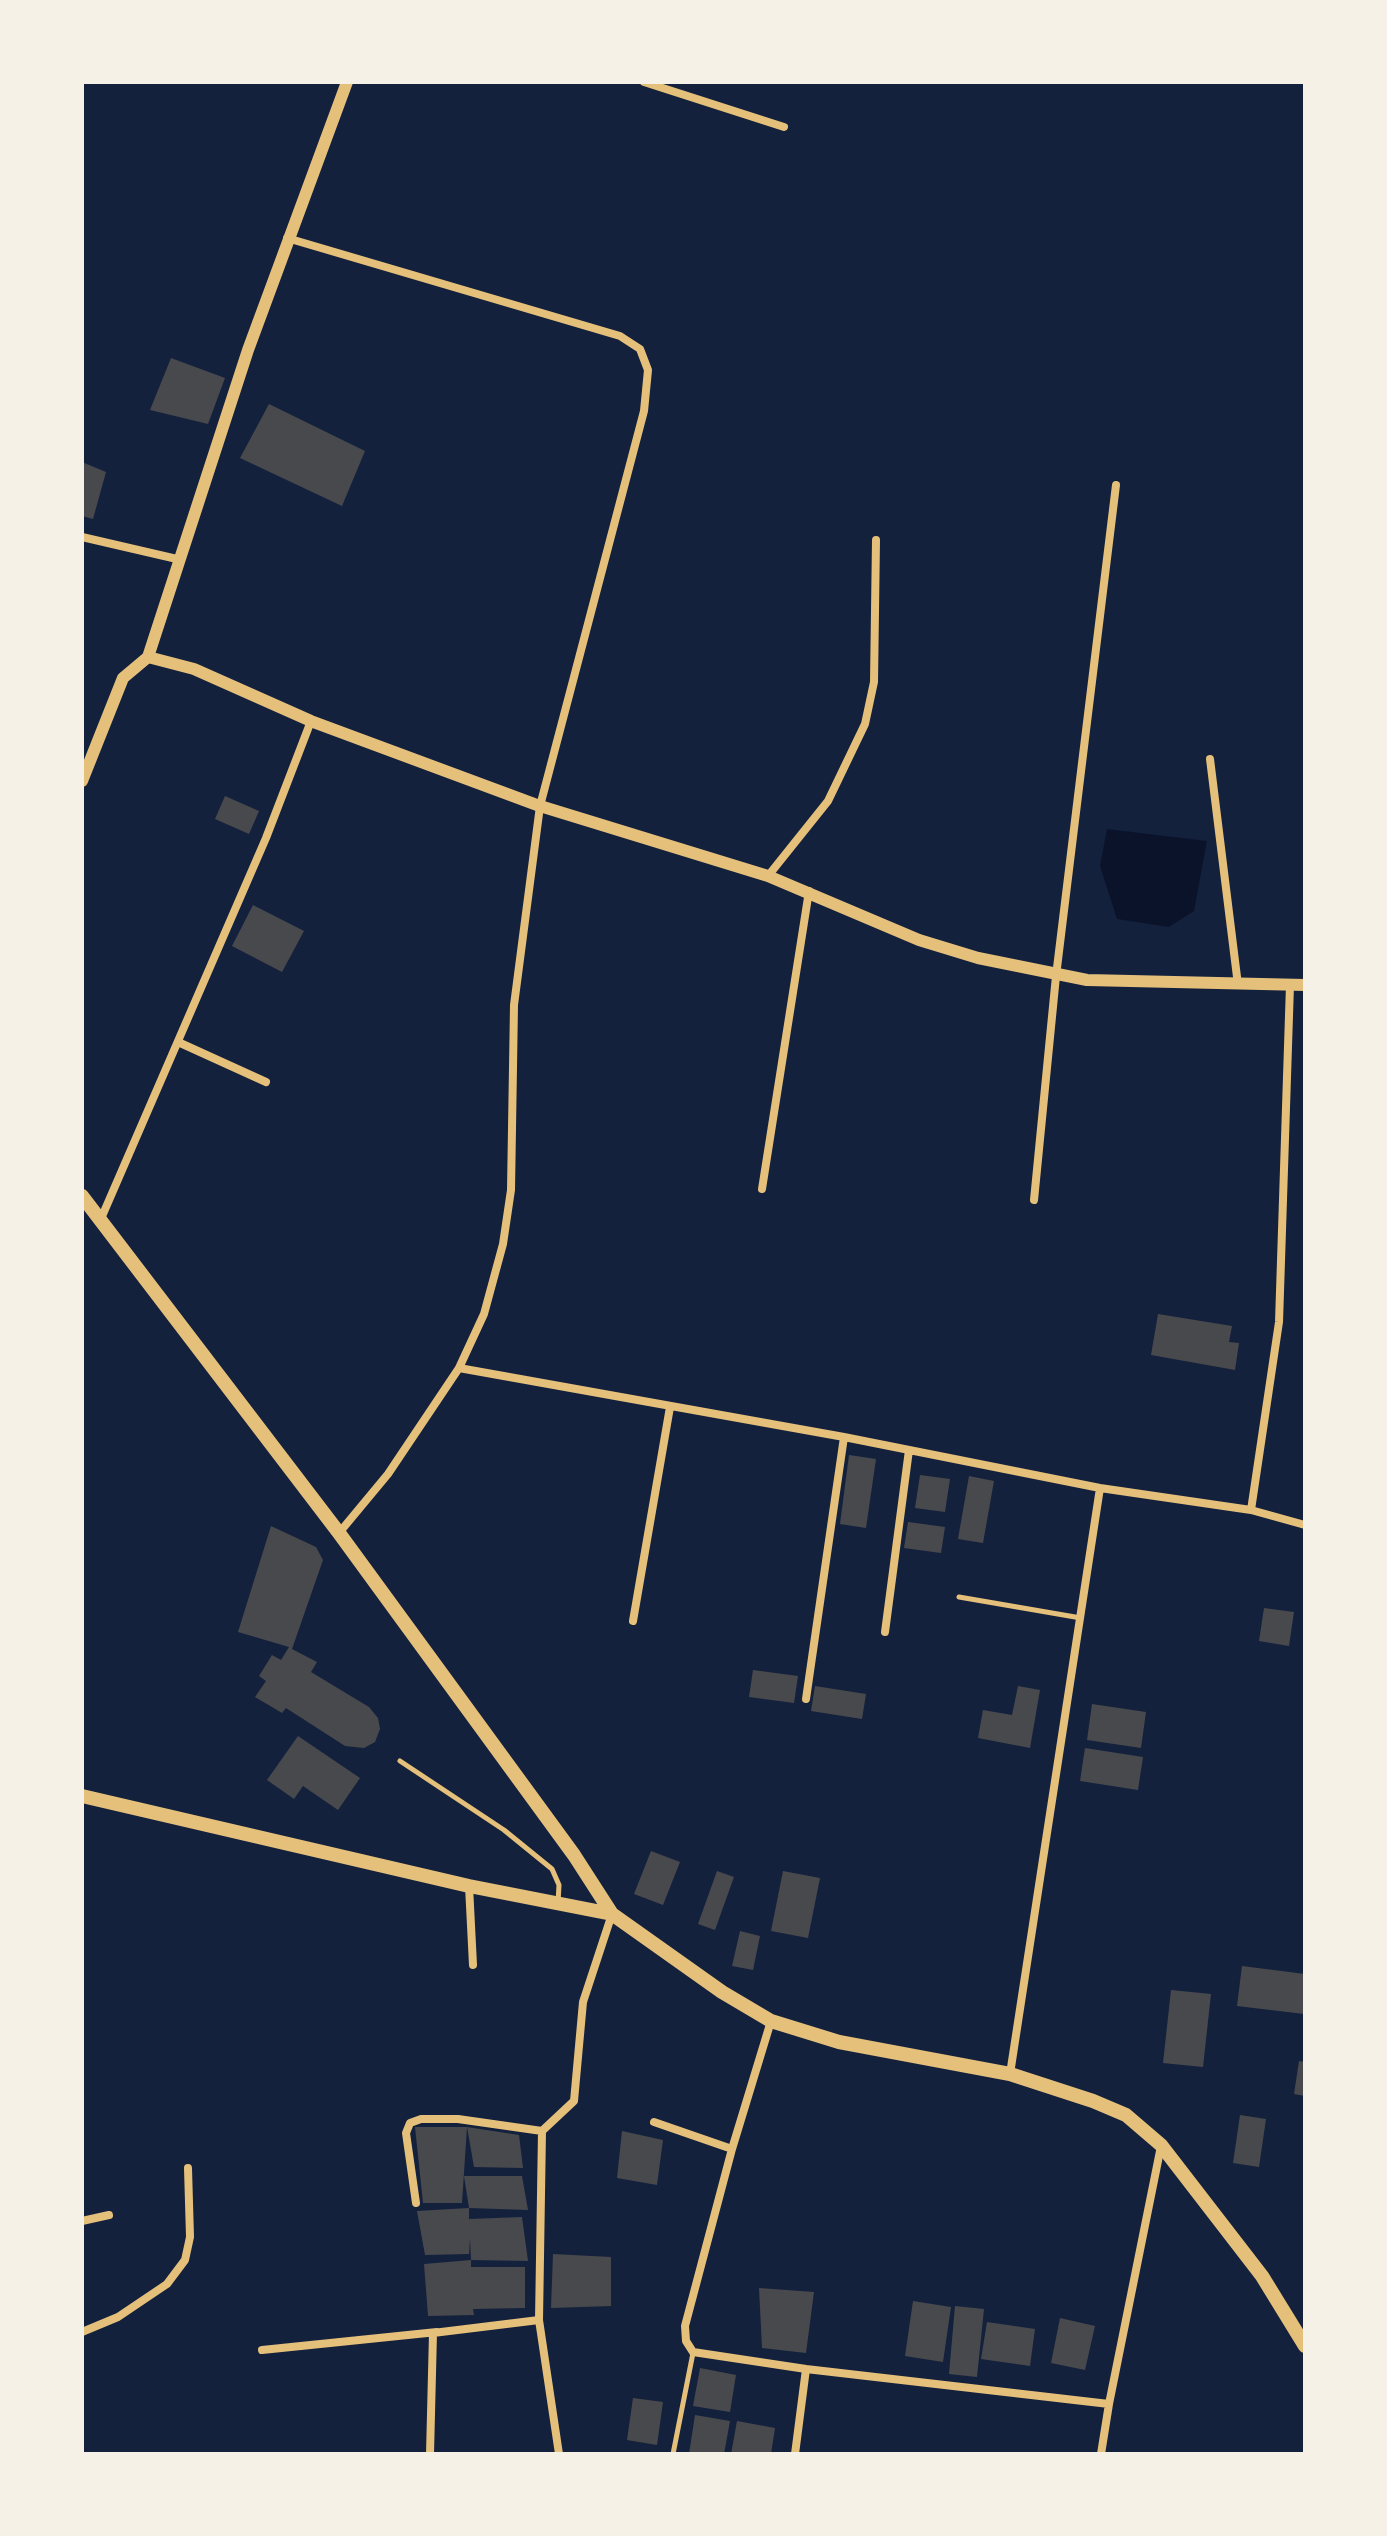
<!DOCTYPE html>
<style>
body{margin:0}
#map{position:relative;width:1387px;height:2536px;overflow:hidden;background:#14213d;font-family:"Fira Sans Condensed",sans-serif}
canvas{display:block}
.frame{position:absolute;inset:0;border:84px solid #f6f1e7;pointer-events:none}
</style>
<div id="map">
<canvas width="1387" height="2536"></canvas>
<div class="frame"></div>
</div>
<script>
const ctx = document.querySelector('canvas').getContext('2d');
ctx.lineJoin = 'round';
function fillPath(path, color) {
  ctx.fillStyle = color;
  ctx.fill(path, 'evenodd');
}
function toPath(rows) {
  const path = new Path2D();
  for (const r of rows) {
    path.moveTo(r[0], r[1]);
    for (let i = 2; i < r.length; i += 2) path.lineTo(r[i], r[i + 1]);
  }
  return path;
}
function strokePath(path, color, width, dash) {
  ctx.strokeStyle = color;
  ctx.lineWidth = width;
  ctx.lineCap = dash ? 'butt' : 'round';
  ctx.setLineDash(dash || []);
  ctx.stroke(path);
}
const water = toPath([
 [1107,829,1207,841,1194,911,1169,927,1117,919,1100,866]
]);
const building = toPath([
 [171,358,225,378,208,424,150,410],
 [269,404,365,451,342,506,240,458],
 [82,462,106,472,93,519,82,516],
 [225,796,259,811,249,834,215,819],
 [253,905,304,931,282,972,232,946],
 [1158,1314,1232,1326,1229,1342,1239,1343,1235,1370,1151,1355],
 [849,1455,876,1459,866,1528,840,1524],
 [920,1475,950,1479,945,1512,915,1508],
 [969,1476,994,1481,983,1543,958,1539],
 [908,1522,945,1527,941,1553,904,1548],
 [271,1526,316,1547,323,1560,292,1649,317,1662,311,1672,369,1707,378,1718,380,1729,375,1742,364,1748,345,1746,286,1708,282,1713,255,1697,266,1681,259,1676,272,1655,281,1660,289,1647,238,1632],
 [1264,1608,1294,1612,1289,1646,1259,1641],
 [753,1670,798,1676,794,1703,749,1697],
 [815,1686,866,1694,862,1719,811,1711],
 [1018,1686,1040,1690,1030,1748,978,1738,983,1710,1012,1715],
 [1092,1704,1146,1712,1141,1748,1087,1740],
 [298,1736,360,1778,338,1810,303,1786,294,1799,267,1780],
 [1085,1748,1143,1757,1138,1790,1080,1781],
 [651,1851,680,1862,663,1905,634,1894],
 [717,1871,734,1877,715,1930,698,1924],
 [783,1871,820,1878,808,1938,771,1931],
 [740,1931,760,1936,753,1970,732,1966],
 [1242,1966,1305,1974,1304,2014,1237,2006],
 [1171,1990,1211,1994,1203,2067,1163,2063],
 [1299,2061,1305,2062,1305,2096,1294,2094],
 [1240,2115,1266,2119,1259,2167,1233,2163],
 [415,2127,467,2127,462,2203,423,2203],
 [467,2127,519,2135,523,2168,474,2167],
 [622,2131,663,2140,657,2185,617,2178],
 [464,2176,522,2176,528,2210,469,2208],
 [469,2208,469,2219,522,2217,528,2261,471,2260,470,2239,469,2254,425,2255,417,2211],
 [553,2254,611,2257,611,2306,551,2308],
 [471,2260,471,2267,525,2267,525,2308,473,2309,474,2315,428,2316,424,2264],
 [759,2288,814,2292,806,2353,762,2348],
 [913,2301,951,2307,943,2362,905,2356],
 [955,2306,984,2309,977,2377,949,2374],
 [1060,2318,1095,2326,1085,2370,1051,2363],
 [987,2322,1035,2329,1030,2366,981,2359],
 [700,2368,736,2375,730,2412,693,2406],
 [633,2398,663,2402,657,2445,627,2440],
 [695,2415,730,2421,724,2454,689,2454],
 [737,2421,775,2428,771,2454,731,2454]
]);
const service = toPath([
 [959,1597,1081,1618],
 [400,1761,504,1830,552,1869,559,1885,558,1903],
 [673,2454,693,2353]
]);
const minor = toPath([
 [644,82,784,127],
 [287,238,620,336,640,349,648,370,644,411,540,806,514,1005,511,1190,503,1244,484,1314,459,1368,388,1474,339,1533],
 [82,537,177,559],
 [1210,759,1238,985],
 [768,876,828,801,865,724,874,682,876,540],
 [178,1042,266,1082],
 [762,1189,809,891],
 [1034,1200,1056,976,1116,485],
 [100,1221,266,838,311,721],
 [459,1368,844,1437,1100,1488,1251,1510,1305,1525],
 [1251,1510,1279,1322,1290,985],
 [633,1621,670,1407],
 [885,1632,909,1450],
 [806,1699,844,1437],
 [469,1886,473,1965],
 [771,2021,732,2149,685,2326,686,2341,693,2352,806,2369],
 [1010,2074,1100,1488],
 [654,2122,732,2149],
 [416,2203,406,2133,410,2123,421,2119,458,2119,542,2131],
 [82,2221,109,2215],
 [82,2332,118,2317,167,2284,185,2260,190,2237,188,2168],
 [262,2350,437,2332],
 [430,2454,433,2333,539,2320],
 [559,2454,539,2320,542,2131,574,2101,583,2002,612,1914],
 [795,2454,806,2369,1109,2404,1161,2146],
 [1101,2454,1109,2404]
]);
const tertiary = toPath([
 [148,657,194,669,311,721,540,806,768,876,919,940,978,958,1087,980,1305,985],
 [82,781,123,678,148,657,248,350,347,82]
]);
const secondary = toPath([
 [82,1196,339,1533,574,1855,612,1914,722,1992,771,2021,839,2042,1010,2074,1093,2101,1126,2115,1161,2145,1262,2276,1305,2346],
 [82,1796,469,1886,612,1914]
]);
fillPath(water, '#0b132b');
fillPath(building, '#48494c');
strokePath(service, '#e5c07b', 5);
strokePath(minor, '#e5c07b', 8);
strokePath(tertiary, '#e5c07b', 12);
strokePath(secondary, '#e5c07b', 14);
</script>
